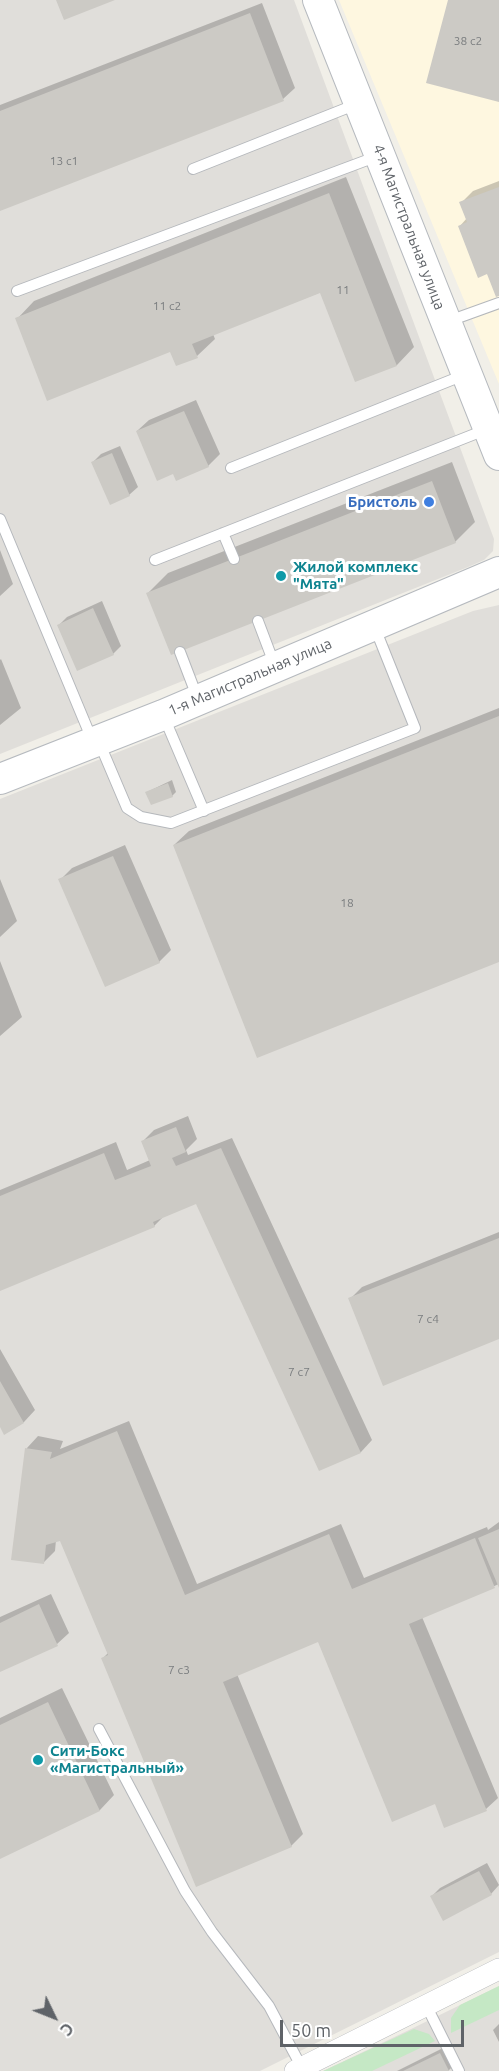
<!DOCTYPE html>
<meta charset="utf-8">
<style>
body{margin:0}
#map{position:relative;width:499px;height:2071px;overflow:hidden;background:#f1efe8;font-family:Ubuntu,sans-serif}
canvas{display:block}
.north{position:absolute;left:24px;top:1987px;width:60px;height:60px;-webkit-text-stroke:4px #fff;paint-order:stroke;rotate:133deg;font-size:16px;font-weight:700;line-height:24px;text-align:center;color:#5f6368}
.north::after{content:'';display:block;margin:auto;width:21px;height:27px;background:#5f6368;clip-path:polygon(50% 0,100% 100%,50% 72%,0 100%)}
.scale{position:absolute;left:280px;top:2020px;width:184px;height:27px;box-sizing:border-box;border:3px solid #5f6368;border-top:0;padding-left:8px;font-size:18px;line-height:21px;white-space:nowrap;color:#5f6368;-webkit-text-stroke:4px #fff;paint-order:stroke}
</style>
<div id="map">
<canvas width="499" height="2071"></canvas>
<div class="north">С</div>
<div class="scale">50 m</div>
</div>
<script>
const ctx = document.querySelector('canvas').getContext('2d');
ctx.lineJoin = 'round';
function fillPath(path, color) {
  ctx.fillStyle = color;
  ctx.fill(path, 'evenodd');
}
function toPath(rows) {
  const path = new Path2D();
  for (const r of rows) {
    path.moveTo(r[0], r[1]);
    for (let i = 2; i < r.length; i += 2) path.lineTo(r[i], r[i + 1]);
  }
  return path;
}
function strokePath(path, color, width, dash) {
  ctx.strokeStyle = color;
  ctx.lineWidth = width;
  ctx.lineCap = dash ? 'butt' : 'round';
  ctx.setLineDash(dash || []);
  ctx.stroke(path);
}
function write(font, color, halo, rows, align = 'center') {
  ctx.font = font + ' Ubuntu,sans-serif';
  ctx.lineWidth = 6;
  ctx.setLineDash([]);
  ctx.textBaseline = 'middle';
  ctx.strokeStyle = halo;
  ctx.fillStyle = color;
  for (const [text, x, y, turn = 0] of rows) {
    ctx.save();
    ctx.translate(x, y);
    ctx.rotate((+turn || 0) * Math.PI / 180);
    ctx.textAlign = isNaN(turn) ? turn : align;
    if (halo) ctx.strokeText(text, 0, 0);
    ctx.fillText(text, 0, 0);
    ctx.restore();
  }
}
const commercial = toPath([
 [339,0,499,0,499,384]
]);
const industrial = toPath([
 [0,0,294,0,494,539,493,551,484,560,468,567,0,754],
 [499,605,499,1952,260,2071,0,2071,0,799,473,611],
 [499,1986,499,2071,323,2071,407,2031]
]);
const green = toPath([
 [499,1986,499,2010,451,2033,451,2018,460,2005],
 [414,2029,429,2034,435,2041,372,2071,323,2071]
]);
const shadow = toPath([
 [262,3,295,88,283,99,0,210,0,105],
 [346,177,414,347,397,365,356,381,321,292,213,334,215,339,197,356,17,319,34,301],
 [499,181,499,294,460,226,467,218,461,203,473,191],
 [196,400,220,454,208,466,174,472,137,431,149,420],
 [120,446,138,487,129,495,93,462,101,454],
 [452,462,475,522,455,542,148,593,168,573],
 [0,550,13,584,0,596],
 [102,601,121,646,113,654,59,625,67,617],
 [1,659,21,708,0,725,0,660],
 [499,708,499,960,174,845,189,831],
 [172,780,176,792,172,796,147,792],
 [125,845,171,950,159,962,60,880,72,868],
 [0,879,17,921,0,937],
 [0,961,22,1017,0,1036],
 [188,1116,197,1139,186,1150,188,1155,232,1138,372,1440,361,1452,320,1469,197,1202,164,1216,154,1226,0,1289,0,1190,116,1142,127,1170,150,1160,142,1142,154,1130],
 [499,1232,499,1338,350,1299,362,1287],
 [0,1349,35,1410,24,1422,5,1433,0,1424],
 [129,1421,197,1584,341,1524,364,1578,487,1527,488,1530,499,1522,499,1584,422,1617,498,1798,486,1809,435,1802,318,1640,237,1674,303,1834,291,1846,103,1658,108,1653,61,1539,56,1540,55,1551,43,1563,12,1559,27,1448,38,1436,63,1441,60,1449],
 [51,1594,69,1633,57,1644,0,1671,0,1617],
 [62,1688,114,1795,100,1810,0,1858,0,1718],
 [487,1863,499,1885,491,1894,432,1896,440,1888],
 [499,2024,499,2042,493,2030],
 [449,2045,457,2062,448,2071,397,2071]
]);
const building = toPath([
 [56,0,115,0,64,20],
 [448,0,499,0,499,102,426,83],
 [250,13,284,101,0,211,0,111],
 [499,187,499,296,496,297,487,274,478,278,458,226,467,222,459,202],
 [329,193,397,366,355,382,320,293,192,344,198,358,176,366,170,352,47,401,15,318],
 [184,411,209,467,176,481,173,474,157,481,136,431],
 [112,453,130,496,110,505,91,462],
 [432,481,456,543,171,655,146,593],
 [93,608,114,655,77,671,57,625],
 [499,716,499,962,257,1058,173,845],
 [168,783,173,797,151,805,145,792],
 [113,856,160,963,105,987,58,879],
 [176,1127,186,1152,172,1158,176,1166,221,1148,361,1453,319,1471,196,1204,153,1222,155,1227,0,1291,0,1196,104,1153,115,1180,151,1166,141,1141],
 [499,1238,499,1339,383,1386,348,1298],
 [0,1381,24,1423,4,1435,0,1427],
 [117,1431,185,1595,329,1534,352,1589,475,1538,495,1588,409,1624,487,1811,444,1828,435,1804,392,1822,318,1642,223,1682,292,1847,196,1887,101,1658,108,1655,60,1541,46,1545,44,1564,11,1560,25,1448,52,1452,50,1459],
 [499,1529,499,1588,478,1538],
 [39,1604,58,1646,0,1672,0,1623],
 [48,1702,100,1811,0,1859,0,1725],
 [479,1871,492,1895,443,1921,430,1896],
 [440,2053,449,2071,403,2071]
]);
const lane = toPath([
 [193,169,357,104],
 [17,291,378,156],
 [449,321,499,303],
 [231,468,464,375],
 [0,519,93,742],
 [223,533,234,559],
 [155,560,485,430],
 [258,621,275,666],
 [180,652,198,699],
 [164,717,204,811],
 [99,742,127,808,141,817,171,823,415,728,375,628],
 [99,1729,185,1891,212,1932,269,2006,302,2068],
 [426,2005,459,2071]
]);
const street = toPath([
 [295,2071,499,1969]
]);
const secondary = toPath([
 [318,0,499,455],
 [0,779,163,715,499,572]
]);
const markers = [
 [429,502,6,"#3f7fe0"],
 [281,576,6,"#0f9aa8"],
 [38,1760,6,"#0f9aa8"]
];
const numberNames = [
 ["38 с2",468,41],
 ["13 с1",64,161],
 ["11",343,290],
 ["11 с2",167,306],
 ["18",347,903],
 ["7 с4",428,1319],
 ["7 с7",299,1372],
 ["7 с3",179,1670]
];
const streetNames = [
 ["4-я Магистральная улица",409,227,69],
 ["1-я Магистральная улица",250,677,-23]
];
const shopNames = [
 ["Бристоль",417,502]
];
const cultureNames = [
 ["Жилой комплекс",293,567],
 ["\"Мята\"",293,584],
 ["Сити-Бокс",50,1751],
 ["«Магистральный»",50,1768]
];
fillPath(commercial, '#fef7e0');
fillPath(industrial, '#e0deda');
fillPath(green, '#c5e8c5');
fillPath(shadow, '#0003');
fillPath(building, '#cccac5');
strokePath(lane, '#b5b8bc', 12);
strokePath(street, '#b5b8bc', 22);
strokePath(secondary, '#b6babf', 32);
strokePath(lane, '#fff', 10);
strokePath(street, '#fff', 21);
strokePath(secondary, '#fff', 30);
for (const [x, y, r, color] of markers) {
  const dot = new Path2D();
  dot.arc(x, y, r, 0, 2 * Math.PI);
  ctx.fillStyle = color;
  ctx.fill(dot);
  strokePath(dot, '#fff', 2);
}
write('12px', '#7a7d7f', null, numberNames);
write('15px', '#5f6368', '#fff', streetNames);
write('bold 15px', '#366cbe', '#fff', shopNames, 'right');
write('bold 15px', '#0d838f', '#fff', cultureNames, 'left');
</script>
